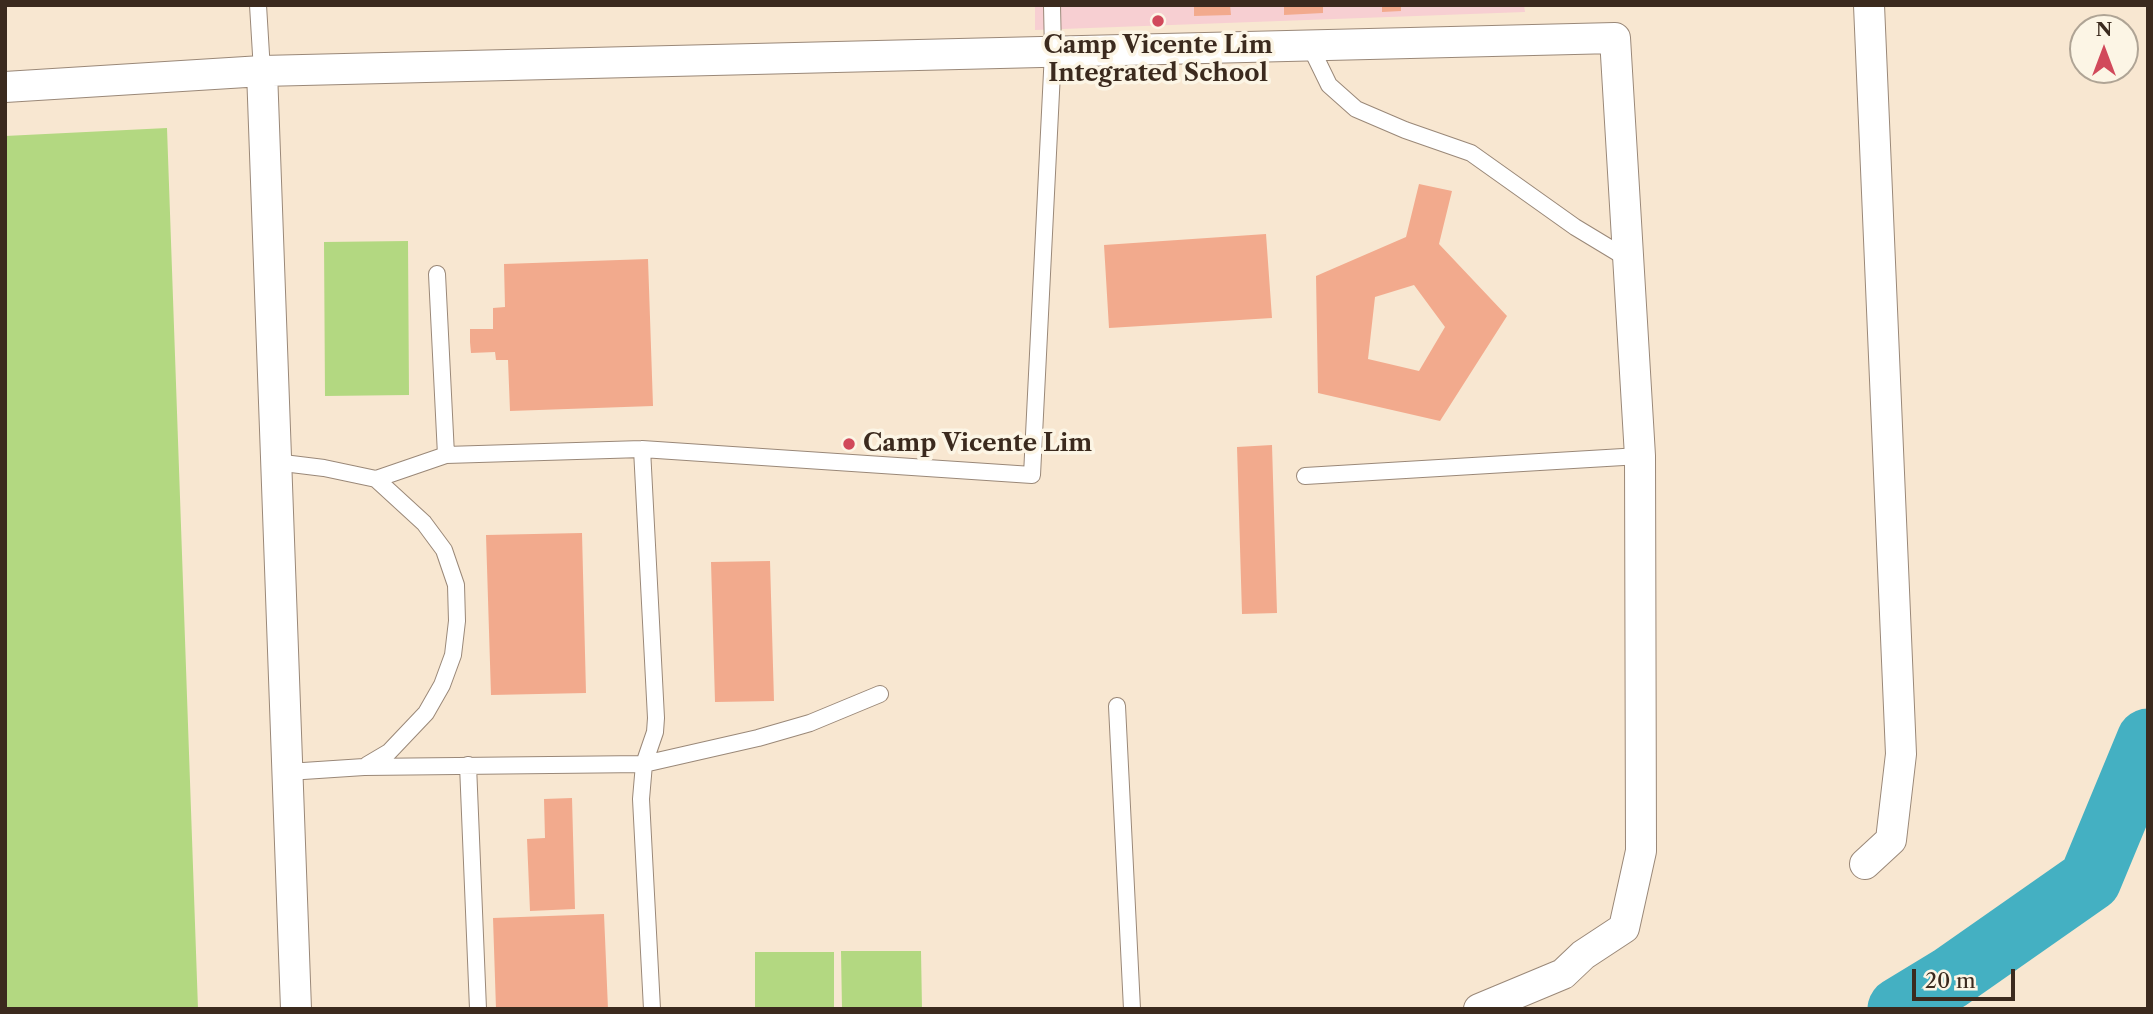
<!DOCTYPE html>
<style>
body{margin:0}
#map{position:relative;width:2153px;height:1014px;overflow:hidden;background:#f8e7d1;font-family:"Libre Caslon Text",serif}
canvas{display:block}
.frame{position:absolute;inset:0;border:7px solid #3b2a1e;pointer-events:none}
.north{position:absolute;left:2069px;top:14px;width:70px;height:70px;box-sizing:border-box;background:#fcf5e5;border:2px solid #afa495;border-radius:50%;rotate:0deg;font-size:19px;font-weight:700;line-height:28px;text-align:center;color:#3b2a1e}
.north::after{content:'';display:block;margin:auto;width:24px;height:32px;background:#d1495b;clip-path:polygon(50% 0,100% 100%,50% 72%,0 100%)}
.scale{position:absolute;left:1912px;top:969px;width:103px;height:32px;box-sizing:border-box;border:4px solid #3b2a1e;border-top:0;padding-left:9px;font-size:21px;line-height:24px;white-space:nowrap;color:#3b2a1e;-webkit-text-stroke:5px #fcf5e5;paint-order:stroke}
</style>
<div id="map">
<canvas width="2153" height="1014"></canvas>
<div class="frame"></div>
<div class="north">N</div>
<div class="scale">20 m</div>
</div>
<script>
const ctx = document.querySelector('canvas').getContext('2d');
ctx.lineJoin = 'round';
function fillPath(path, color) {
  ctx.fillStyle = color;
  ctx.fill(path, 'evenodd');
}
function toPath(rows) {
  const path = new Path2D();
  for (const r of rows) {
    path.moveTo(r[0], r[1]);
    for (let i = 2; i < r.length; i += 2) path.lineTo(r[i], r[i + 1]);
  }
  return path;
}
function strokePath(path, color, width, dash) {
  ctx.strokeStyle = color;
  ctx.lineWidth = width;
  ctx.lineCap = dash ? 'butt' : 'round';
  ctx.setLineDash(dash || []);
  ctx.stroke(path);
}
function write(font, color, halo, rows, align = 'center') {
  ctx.font = font + ' "Libre Caslon Text",serif';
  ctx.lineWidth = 7;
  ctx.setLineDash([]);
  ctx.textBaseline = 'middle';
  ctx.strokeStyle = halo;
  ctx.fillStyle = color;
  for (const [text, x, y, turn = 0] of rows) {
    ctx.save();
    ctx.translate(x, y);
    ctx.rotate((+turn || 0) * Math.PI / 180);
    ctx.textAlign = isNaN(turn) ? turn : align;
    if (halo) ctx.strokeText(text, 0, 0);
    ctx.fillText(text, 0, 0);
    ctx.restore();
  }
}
const built = toPath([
 [1035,5,1524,5,1525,12,1035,30]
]);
const green = toPath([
 [167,128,198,1009,5,1009,5,136],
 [408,241,409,395,325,396,324,242],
 [841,951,921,951,922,1009,842,1009],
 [755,952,834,952,834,1009,755,1009]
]);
const river = toPath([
 [1899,1009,1950,978,2090,880,2148,740]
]);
const building = toPath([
 [1194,5,1230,5,1231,15,1194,16],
 [1284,5,1323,5,1323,13,1284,15],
 [1382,5,1401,5,1401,11,1382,12],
 [1419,184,1452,191,1439,244,1507,316,1440,421,1318,393,1316,276,1406,237],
 [1414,285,1445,327,1419,371,1368,359,1375,297],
 [1266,234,1272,318,1109,328,1104,245],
 [648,259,653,406,510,411,508,360,496,360,495,352,471,353,470,342,470,329,493,329,493,308,505,307,504,264],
 [1272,445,1277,613,1242,614,1237,447],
 [582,533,586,693,491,695,486,535],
 [770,561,774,701,715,702,711,562],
 [572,798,575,909,530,911,527,839,545,838,544,799],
 [604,914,608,1009,496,1009,493,918]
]);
const service = toPath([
 [258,5,262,71],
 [1310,46,1329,85,1356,109,1405,130,1471,153,1575,227,1628,259],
 [437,274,446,455],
 [642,449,656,718,655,732,644,764,641,799,652,1009],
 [275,462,324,468,376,479,424,523,444,550,456,585,457,621,453,655,442,685,426,713,389,752,367,765],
 [1305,476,1640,456],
 [376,479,446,455,642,449,1032,475,1053,52,1052,5],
 [1117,706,1132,1009],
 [468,765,478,1009],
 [288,772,364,767,644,764,758,738,810,723,880,694]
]);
const minor = toPath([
 [262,71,296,1009],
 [5,87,262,71,1615,38,1640,456,1641,851,1624,928,1583,955,1563,974,1479,1009],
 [1865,864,1891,840,1901,754,1869,5]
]);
const markers = [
 [1158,21,7,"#d1495b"],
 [849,444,7,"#d1495b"]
];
const poiNames = [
 ["Camp Vicente Lim",1158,46],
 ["Integrated School",1158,74],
 ["Camp Vicente Lim",863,444,"left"]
];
fillPath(built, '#f7cfd2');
fillPath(green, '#b3d881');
strokePath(river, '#44b0c2', 63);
fillPath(building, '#f2aa8d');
strokePath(service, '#9a8878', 18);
strokePath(minor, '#9a8878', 32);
strokePath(service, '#fff', 16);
strokePath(minor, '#fff', 30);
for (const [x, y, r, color] of markers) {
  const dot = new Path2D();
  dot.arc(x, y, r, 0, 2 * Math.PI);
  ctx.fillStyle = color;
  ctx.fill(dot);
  strokePath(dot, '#fcf5e5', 2.5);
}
write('bold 24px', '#3b2a1e', '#fcf5e5', poiNames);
</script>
